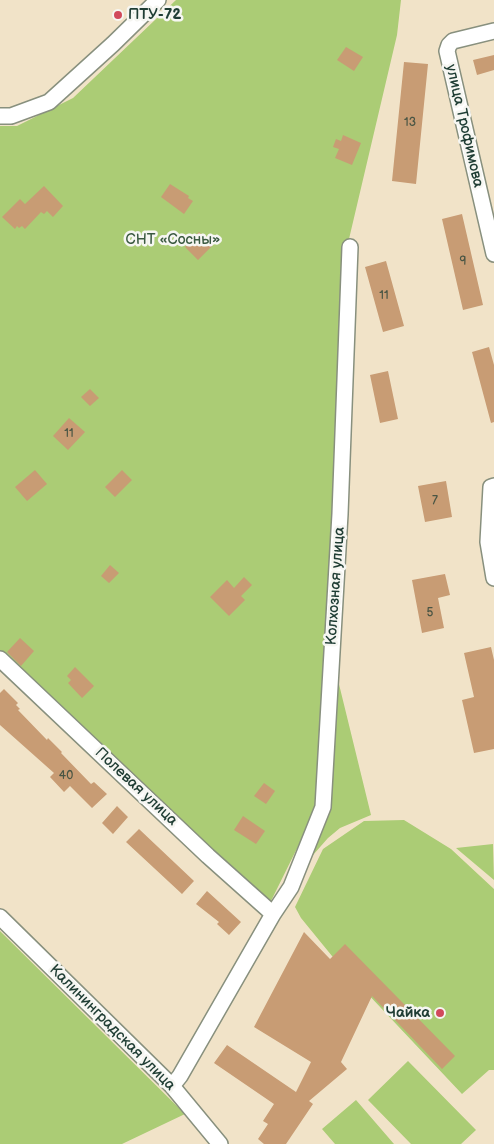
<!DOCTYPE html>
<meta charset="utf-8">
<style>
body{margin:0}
canvas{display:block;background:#f1e3c8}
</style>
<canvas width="494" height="1144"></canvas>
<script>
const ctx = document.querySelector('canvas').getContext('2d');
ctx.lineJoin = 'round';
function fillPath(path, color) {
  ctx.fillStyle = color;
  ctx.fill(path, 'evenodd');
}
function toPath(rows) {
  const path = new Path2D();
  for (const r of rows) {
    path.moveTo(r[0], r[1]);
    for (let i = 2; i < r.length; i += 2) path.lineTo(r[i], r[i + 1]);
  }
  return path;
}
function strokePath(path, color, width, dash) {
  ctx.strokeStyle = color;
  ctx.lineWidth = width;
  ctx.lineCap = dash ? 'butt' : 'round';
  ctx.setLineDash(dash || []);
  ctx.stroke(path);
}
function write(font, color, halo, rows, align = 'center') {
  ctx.font = font + ' "Balsamiq Sans",sans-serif';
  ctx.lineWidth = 5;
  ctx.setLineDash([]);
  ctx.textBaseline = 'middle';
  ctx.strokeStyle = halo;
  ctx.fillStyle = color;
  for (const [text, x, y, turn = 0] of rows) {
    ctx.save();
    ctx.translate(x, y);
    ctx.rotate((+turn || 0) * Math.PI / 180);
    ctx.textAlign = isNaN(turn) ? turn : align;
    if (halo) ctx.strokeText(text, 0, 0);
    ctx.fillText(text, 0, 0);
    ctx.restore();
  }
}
const green = toPath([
 [176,0,401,0,397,35,345,256,343,350,316,810,269,905,0,653,0,126,17,126,73,98],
 [337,676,371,815,340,828,328,838,306,863],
 [404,820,451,849,494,889,494,1070,489,1070,462,1094,332,956,301,918,295,907,323,849,364,821],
 [493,844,494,880,456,848],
 [0,931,2,933,185,1114,122,1144,0,1144],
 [408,1061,476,1130,461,1144,411,1144,368,1100],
 [356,1100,394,1144,335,1144,322,1129]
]);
const building = toPath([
 [346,47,363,57,354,71,337,60],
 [494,55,494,70,477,75,473,60],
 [404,62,428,64,416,184,392,181],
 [343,135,361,143,352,165,335,158,339,149,333,147,336,139,341,141],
 [170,184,189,196,188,198,193,201,184,214,161,197],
 [44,186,63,206,53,217,47,211,44,214,41,212,25,229,22,226,19,228,17,226,15,229,2,217,20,199,25,204],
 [462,214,483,305,463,310,442,219],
 [199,232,213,245,198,260,185,247],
 [386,261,404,326,383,332,365,267],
 [489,347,494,365,494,422,491,423,472,352],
 [388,371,398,419,380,423,370,375],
 [90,389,99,398,90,406,81,397],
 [69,418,85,432,68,450,53,436],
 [35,470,47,484,27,501,15,487],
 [122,470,132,480,115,497,105,487],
 [446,481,452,517,425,522,418,486],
 [110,565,119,573,109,583,101,576],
 [445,574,450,595,438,598,444,628,422,633,412,580],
 [244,577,252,585,241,596,245,600,229,616,210,597,227,580,234,588],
 [20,638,34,651,21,666,7,652],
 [491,647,494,660,494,749,474,753,462,700,474,697,464,653],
 [75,667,94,686,82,698,68,683,71,680,67,676],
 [4,689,18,703,16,705,20,709,18,710,47,740,48,738,62,752,61,753,91,784,94,782,107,794,92,808,70,786,64,792,50,777,54,773,0,725,0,693],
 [264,783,275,791,266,804,254,796],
 [117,806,128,817,113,834,102,823],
 [243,816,265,831,256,844,234,830],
 [139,829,194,881,182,894,126,842],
 [207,891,241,922,229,935,217,924,219,922,196,904],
 [304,932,330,959,345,944,455,1056,442,1069,372,996,341,1062,347,1069,309,1101,313,1104,286,1144,264,1144,258,1139,268,1124,263,1121,274,1104,214,1063,227,1045,296,1092,311,1062,254,1027]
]);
const minor = toPath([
 [494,31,453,41,449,45,447,51,494,254],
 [0,116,11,116,49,102,113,44,158,0],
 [494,486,491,487,488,542,494,578],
 [0,659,208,856,273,914],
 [0,917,172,1086,220,1144],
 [172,1086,180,1076,273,914,291,887,323,807,340,514,350,247]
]);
const markers = [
 [118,15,5,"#d1495b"],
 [440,1013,5,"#d1495b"]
];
const numberNames = [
 ["13",410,123],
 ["9",463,262],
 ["11",384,296],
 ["11",69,434],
 ["7",435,501],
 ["5",430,613],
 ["40",66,776]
];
const poiNames = [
 ["ПТУ-72",128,15],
 ["Чайка",430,1013,"right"]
];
const streetNames = [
 ["улица Трофимова",464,126,77],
 ["Колхозная улица",336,586,-86],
 ["Полевая улица",136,787,43],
 ["Калининградская улица",112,1028,45]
];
const parkNames = [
 ["СНТ «Сосны»",173,240]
];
fillPath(green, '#abcc75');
fillPath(building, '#c89c74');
strokePath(minor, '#88907e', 18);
strokePath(minor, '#fff', 15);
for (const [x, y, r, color] of markers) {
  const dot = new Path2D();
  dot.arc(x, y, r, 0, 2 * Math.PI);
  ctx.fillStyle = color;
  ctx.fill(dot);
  strokePath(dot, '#f6f6f2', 2);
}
write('12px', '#495544', null, numberNames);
write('bold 15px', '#1f3d34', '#f6f6f2', poiNames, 'left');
write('15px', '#1f3d34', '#f6f6f2', streetNames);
write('15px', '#3b5a41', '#f6f6f2', parkNames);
</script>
